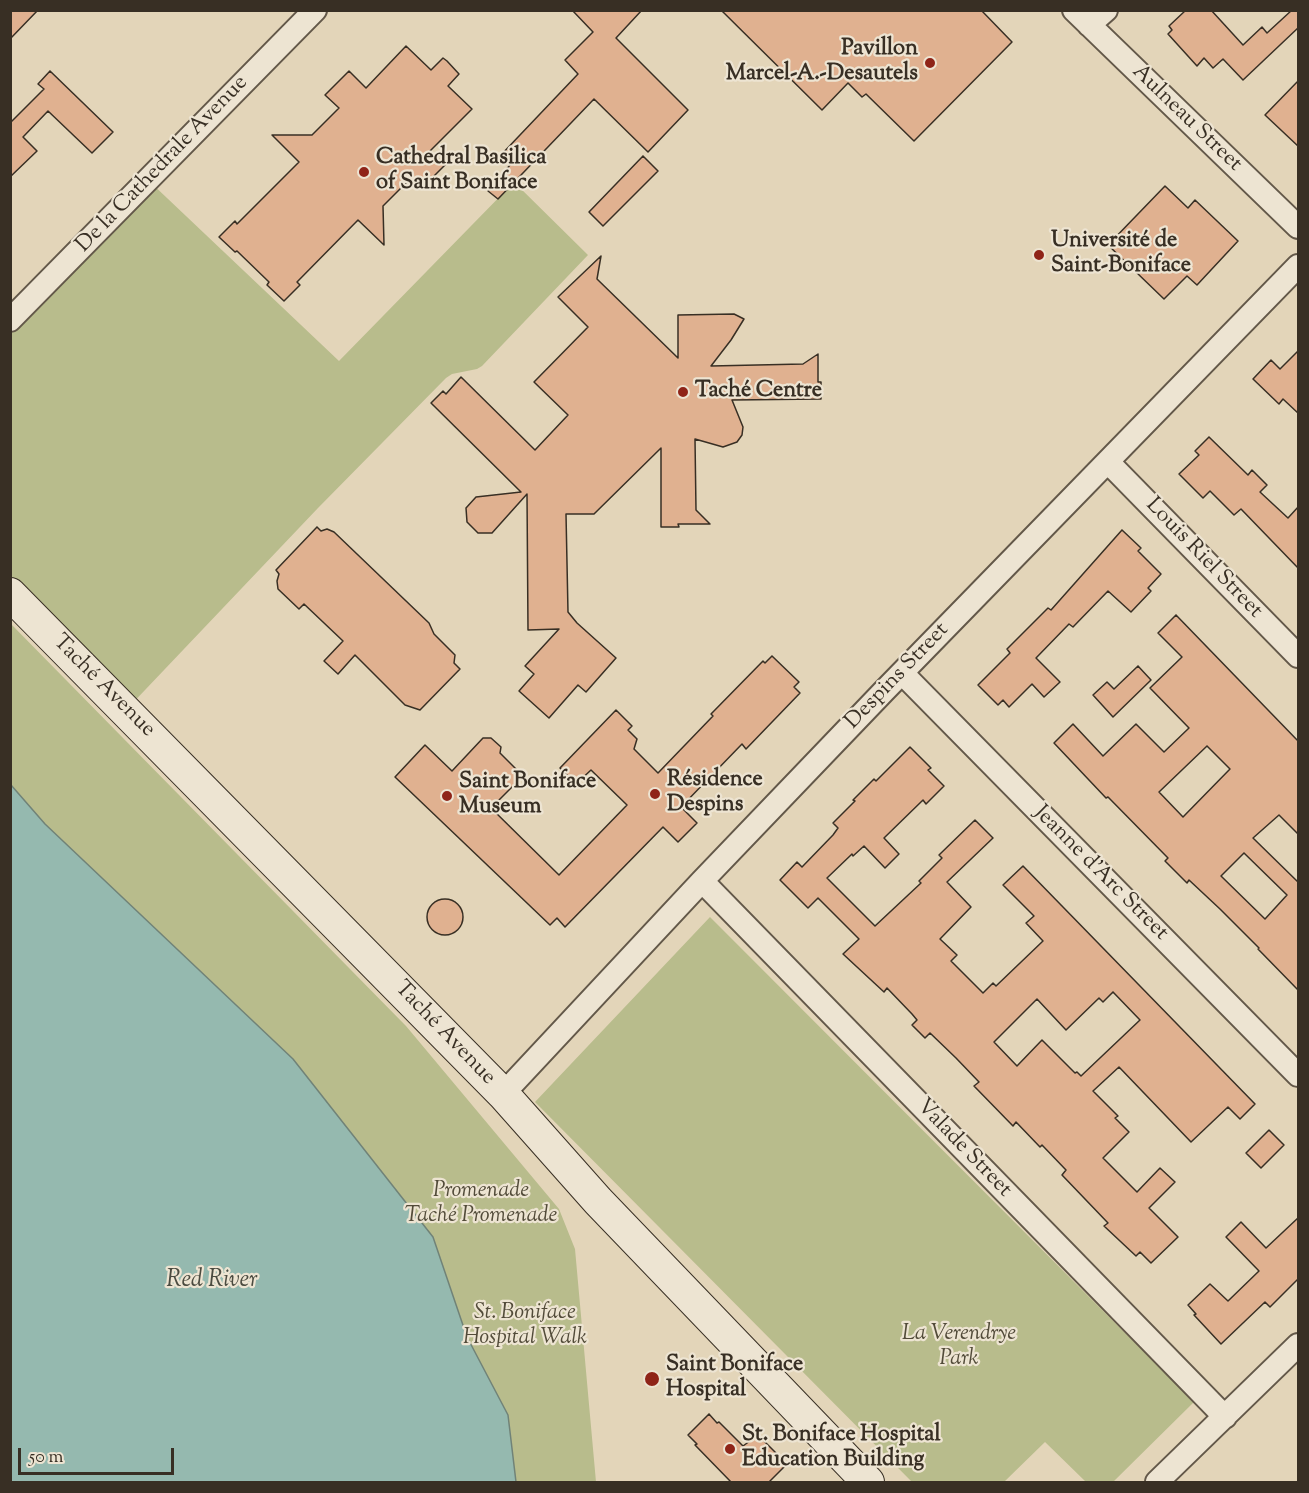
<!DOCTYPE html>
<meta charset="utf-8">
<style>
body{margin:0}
#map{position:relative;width:1309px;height:1493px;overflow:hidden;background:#e3d5b9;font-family:"Sorts Mill Goudy",serif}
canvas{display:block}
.frame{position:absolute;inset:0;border:12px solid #382f24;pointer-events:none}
.scale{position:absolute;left:18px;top:1448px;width:156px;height:27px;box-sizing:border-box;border:3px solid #382f24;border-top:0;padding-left:8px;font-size:18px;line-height:21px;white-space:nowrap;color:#382f24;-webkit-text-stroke:4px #ede4d2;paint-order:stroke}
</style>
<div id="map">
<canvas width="1309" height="1493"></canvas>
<div class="frame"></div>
<div class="scale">50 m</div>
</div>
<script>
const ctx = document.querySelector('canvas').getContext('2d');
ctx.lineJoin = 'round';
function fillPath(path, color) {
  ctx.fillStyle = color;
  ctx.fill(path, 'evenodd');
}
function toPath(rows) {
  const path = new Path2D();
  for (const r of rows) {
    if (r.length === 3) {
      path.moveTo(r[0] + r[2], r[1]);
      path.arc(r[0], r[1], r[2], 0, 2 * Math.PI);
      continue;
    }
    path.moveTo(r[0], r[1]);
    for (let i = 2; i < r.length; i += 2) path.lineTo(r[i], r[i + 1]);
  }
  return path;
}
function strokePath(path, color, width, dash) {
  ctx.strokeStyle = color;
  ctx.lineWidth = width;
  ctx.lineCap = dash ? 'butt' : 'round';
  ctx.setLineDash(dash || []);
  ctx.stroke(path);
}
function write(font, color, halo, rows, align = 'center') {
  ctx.font = font + ' "Sorts Mill Goudy",serif';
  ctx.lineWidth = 4.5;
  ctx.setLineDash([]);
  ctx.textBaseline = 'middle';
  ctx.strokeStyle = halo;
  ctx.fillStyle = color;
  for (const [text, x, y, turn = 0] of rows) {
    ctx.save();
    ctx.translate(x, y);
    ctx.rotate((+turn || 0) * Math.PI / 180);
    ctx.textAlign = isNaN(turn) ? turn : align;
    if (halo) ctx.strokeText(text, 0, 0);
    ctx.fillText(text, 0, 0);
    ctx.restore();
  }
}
const green = toPath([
 [148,180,339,361,514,182,588,255,482,366,477,369,452,374,446,378,318,508,126,710,11,594,10,320],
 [11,624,406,1026,559,1209,575,1249,596,1482,516,1482,508,1415,467,1337,433,1237,293,1059,45,824,11,785],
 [710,917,1194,1402,1113,1482,1086,1482,1045,1442,1004,1482,912,1482,535,1102]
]);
const water = toPath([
 [11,785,45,824,293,1059,433,1237,467,1337,508,1415,516,1482,11,1482,11,785]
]);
const building = toPath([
 [10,10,38,10,10,39,10,10],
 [572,10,642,10,616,38,688,110,648,152,594,99,498,199,488,191,510,165,500,156,578,74,565,60,593,32,572,10],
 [721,10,981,10,1012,42,914,141,866,94,862,97,848,83,822,110,721,10],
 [1186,10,1211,10,1243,45,1262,27,1267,33,1292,10,1299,10,1299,27,1243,80,1223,59,1213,68,1204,58,1197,66,1168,34,1172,30,1169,26,1186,10],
 [406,46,431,70,443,58,447,61,459,74,448,86,472,109,430,151,445,165,422,188,411,178,383,206,384,245,358,220,297,282,300,285,284,301,267,285,269,282,237,251,235,252,219,237,235,221,237,224,299,162,272,135,312,135,339,108,325,95,349,71,366,88,406,46],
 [50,71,113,132,92,153,48,111,23,137,37,151,10,177,10,123,44,89,38,84,50,71],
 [1299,80,1299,147,1265,115,1299,80],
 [643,156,658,171,603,226,589,212,643,156],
 [1165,186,1188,208,1195,200,1238,241,1197,285,1187,276,1164,299,1108,245,1165,186],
 [601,256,597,279,678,358,678,315,734,314,744,319,731,340,711,366,803,364,818,354,818,382,821,382,821,399,732,400,743,427,742,435,737,442,723,447,695,439,696,510,710,524,678,524,679,527,661,527,661,448,594,514,566,514,568,612,577,623,616,658,586,692,578,685,549,718,519,691,534,674,525,666,559,629,528,630,527,494,492,533,478,533,467,522,466,508,476,497,521,492,431,403,443,391,446,394,461,377,535,450,568,415,534,382,588,327,558,297,601,256],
 [1299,350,1299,414,1283,399,1279,404,1253,379,1271,360,1280,369,1299,350],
 [1209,437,1248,475,1252,470,1267,485,1260,492,1288,518,1299,506,1299,569,1241,509,1234,515,1210,491,1203,498,1179,474,1199,455,1195,451,1209,437],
 [317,527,321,531,327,529,334,532,429,623,434,634,455,655,454,663,460,669,420,710,405,705,355,655,338,674,324,661,343,641,304,604,299,609,278,589,277,581,279,574,276,570,317,527],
 [1122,530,1141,548,1138,551,1161,574,1148,588,1151,591,1131,612,1108,591,1073,627,1069,624,1036,658,1060,682,1044,697,1032,684,1009,707,1003,700,998,705,978,685,1010,653,1007,649,1048,608,1051,610,1122,530],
 [1176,615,1299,742,1299,835,1279,815,1253,838,1299,883,1299,991,1258,949,1259,948,1220,909,1189,880,1187,883,1165,861,1168,858,1108,797,1106,798,1054,743,1073,724,1103,756,1136,724,1164,752,1189,728,1150,688,1182,657,1158,633,1176,615],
 [1207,746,1230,769,1183,817,1159,792,1207,746],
 [1244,853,1287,895,1265,919,1221,876,1244,853],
 [772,656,799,682,794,687,800,693,746,749,742,744,681,807,697,823,678,842,663,827,565,927,557,918,550,925,395,777,425,745,452,771,483,738,491,738,501,747,500,753,523,776,491,808,559,875,627,805,591,770,576,784,560,768,616,710,632,726,628,730,637,739,634,749,658,773,713,716,711,714,763,661,765,663,772,656],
 [1138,666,1151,680,1113,717,1093,695,1107,682,1114,689,1138,666],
 [910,747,931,768,928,770,944,786,926,804,923,800,884,838,899,854,885,868,864,846,853,856,852,854,827,878,875,926,921,883,919,881,942,858,939,855,975,820,993,838,947,882,971,907,940,939,957,955,951,961,983,993,993,983,996,986,1043,941,1026,923,1034,916,1003,885,1023,866,1255,1104,1240,1119,1228,1107,1191,1142,1119,1067,1093,1091,1118,1116,1115,1118,1129,1132,1103,1158,1137,1192,1160,1168,1175,1182,1149,1208,1178,1237,1151,1263,1140,1252,1136,1256,1104,1226,1108,1223,1062,1175,1066,1170,1042,1145,1040,1147,1016,1122,1013,1126,974,1086,979,1082,956,1058,930,1033,925,1038,912,1025,917,1020,912,1014,887,988,884,992,843,954,859,939,818,898,808,908,780,880,797,862,802,867,833,835,838,828,833,823,855,801,853,800,874,779,876,781,910,747],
 [1113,992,1140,1020,1081,1076,1077,1072,1075,1073,1042,1040,1017,1066,994,1042,1037,999,1066,1030,1099,998,1103,1002,1113,992],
 [445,917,18],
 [1269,1130,1284,1145,1261,1168,1246,1153,1269,1130],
 [1299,1217,1299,1278,1270,1307,1265,1302,1221,1344,1194,1315,1196,1314,1188,1305,1210,1284,1228,1301,1259,1271,1226,1237,1241,1222,1266,1248,1299,1217],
 [709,1414,717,1423,719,1422,743,1446,758,1435,787,1464,769,1482,731,1482,695,1445,697,1444,688,1435,709,1414]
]);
const street = toPath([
 [1074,10,1298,227],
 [1089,25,1106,10],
 [10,320,315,10],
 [1108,462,1298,656],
 [902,673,1298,1075],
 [702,881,1225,1417],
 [503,1094,702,881,884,691,1298,266],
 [1157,1482,1298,1345]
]);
const secondary = toPath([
 [10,594,503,1094,598,1201,868,1482]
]);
const markers = [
 [930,63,6,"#8f2418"],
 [364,172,6,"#8f2418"],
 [1039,255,6,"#8f2418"],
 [683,392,6,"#8f2418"],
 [655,794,6,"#8f2418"],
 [447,796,6,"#8f2418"],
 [652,1379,8,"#8f2418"],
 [730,1449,6,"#8f2418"]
];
const poiNames = [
 ["Pavillon",918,50,"right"],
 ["Marcel-A.-Desautels",918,75,"right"],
 ["Cathedral Basilica",376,159],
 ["of Saint Boniface",376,184],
 ["Université de",1051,242],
 ["Saint-Boniface",1051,267],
 ["Taché Centre",695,392],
 ["Résidence",667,781],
 ["Despins",667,806],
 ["Saint Boniface",459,783],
 ["Museum",459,808],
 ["Saint Boniface",666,1366],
 ["Hospital",666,1391],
 ["St. Boniface Hospital",742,1436],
 ["Education Building",742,1461]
];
const streetNames = [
 ["Aulneau Street",1186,119,44],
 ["De la Cathedrale Avenue",163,165,-46],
 ["Louis Riel Street",1203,559,46],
 ["Despins Street",898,677,-46],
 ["Taché Avenue",103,687,45],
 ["Jeanne d’Arc Street",1100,874,45],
 ["Taché Avenue",444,1034,46],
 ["Valade Street",963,1149,46]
];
const parkNames = [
 ["Promenade",481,1192],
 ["Taché Promenade",481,1217],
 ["St. Boniface",525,1314],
 ["Hospital Walk",525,1339],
 ["La Verendrye",959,1335],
 ["Park",959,1360]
];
const waterNames = [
 ["Red River",212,1282]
];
fillPath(green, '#b8bc8c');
fillPath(water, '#95b9af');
strokePath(water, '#708277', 1.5);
fillPath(building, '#e0b190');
strokePath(building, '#382f24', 1.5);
strokePath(street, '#635849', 26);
strokePath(secondary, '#382f24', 34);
strokePath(street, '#ede4d2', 22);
strokePath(secondary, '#ede4d2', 32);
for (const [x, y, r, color] of markers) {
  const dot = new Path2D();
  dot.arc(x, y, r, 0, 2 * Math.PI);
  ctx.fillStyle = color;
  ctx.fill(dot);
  strokePath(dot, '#ede4d2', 2);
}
write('bold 22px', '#382f24', '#ede4d2', poiNames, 'left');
write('22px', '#382f24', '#ede4d2', streetNames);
write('italic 22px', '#524b39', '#ede4d2', parkNames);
write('italic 24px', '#4b4b40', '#ede4d2', waterNames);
</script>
